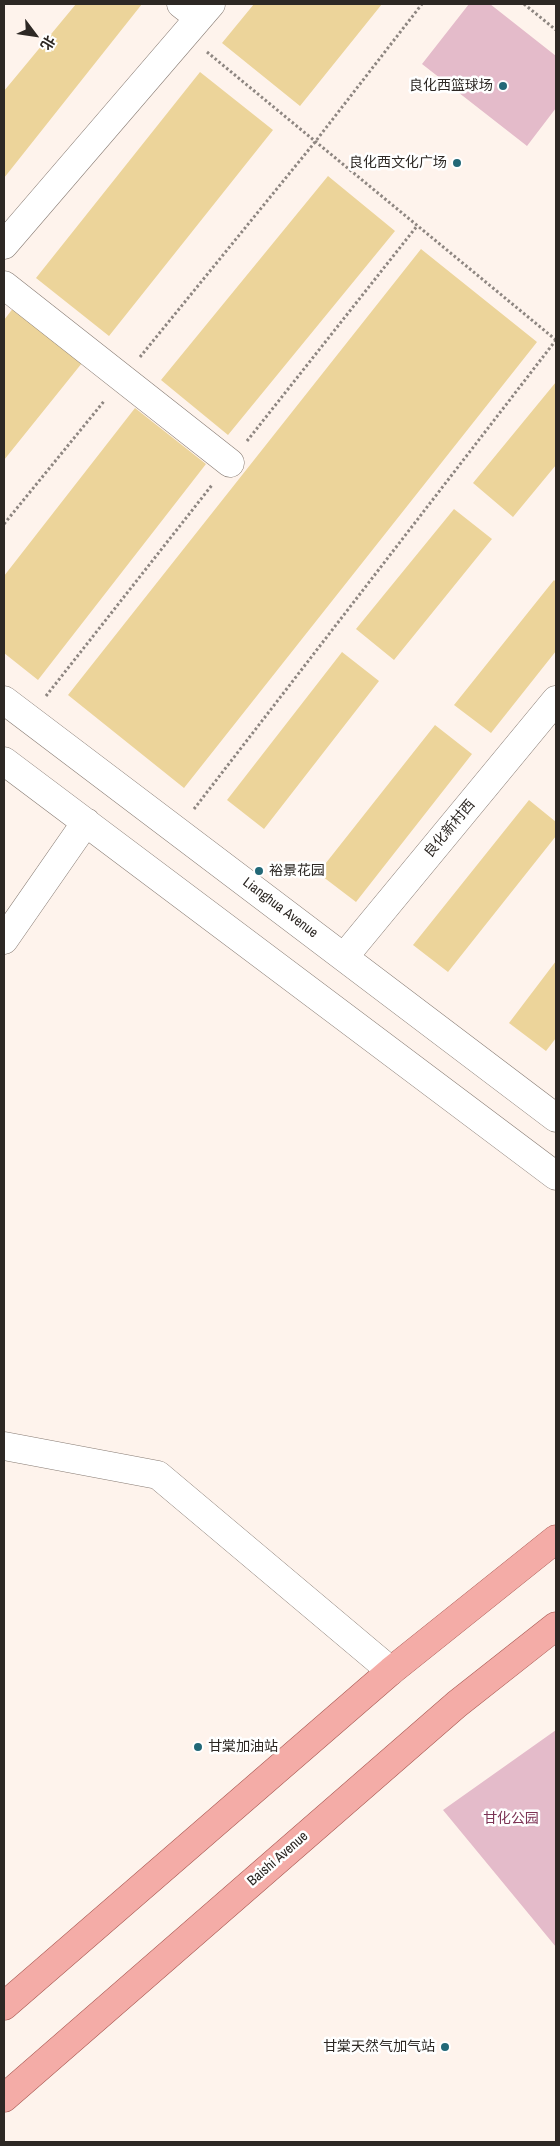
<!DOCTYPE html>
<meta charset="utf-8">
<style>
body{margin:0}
#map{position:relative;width:560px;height:2146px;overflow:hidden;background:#fef3ec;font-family:"Archivo Narrow","Noto Sans SC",sans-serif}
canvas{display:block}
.frame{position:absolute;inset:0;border:5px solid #2d2824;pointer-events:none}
.north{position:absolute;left:10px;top:10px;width:50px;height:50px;-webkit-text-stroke:4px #fff;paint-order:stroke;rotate:121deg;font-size:14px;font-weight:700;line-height:20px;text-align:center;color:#2d2824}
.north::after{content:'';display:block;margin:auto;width:18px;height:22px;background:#2d2824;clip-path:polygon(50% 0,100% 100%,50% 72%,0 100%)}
</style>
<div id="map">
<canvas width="560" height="2146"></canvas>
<div class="frame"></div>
<div class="north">北</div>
</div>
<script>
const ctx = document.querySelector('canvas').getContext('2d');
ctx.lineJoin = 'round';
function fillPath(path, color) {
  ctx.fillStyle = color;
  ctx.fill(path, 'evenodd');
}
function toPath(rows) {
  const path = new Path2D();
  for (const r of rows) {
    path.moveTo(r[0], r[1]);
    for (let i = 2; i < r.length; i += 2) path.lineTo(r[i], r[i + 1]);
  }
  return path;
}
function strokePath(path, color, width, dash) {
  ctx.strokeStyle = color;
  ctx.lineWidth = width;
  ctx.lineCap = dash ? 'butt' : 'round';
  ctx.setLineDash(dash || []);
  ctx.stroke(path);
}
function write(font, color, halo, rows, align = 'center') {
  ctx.font = font + ' "Archivo Narrow","Noto Sans SC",sans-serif';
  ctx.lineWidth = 5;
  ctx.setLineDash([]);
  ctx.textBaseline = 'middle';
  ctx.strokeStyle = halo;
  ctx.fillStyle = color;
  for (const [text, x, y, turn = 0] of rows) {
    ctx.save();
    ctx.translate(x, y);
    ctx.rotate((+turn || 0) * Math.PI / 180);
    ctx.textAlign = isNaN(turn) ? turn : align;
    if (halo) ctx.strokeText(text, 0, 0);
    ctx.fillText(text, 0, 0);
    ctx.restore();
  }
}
const green = toPath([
 [469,4,490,4,556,56,556,108,527,146,422,64],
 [556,1730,556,1947,443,1810]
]);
const building = toPath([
 [76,4,142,4,4,178,4,91],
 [254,4,382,4,300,106,222,43],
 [200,72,273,130,109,336,36,278],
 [328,176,395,231,228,435,161,380],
 [421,249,537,342,184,788,68,695],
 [14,307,82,363,4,460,4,320],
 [556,382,556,465,513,517,473,483],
 [135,408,206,464,38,680,4,653,4,576],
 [454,509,492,539,394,660,356,629],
 [554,580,556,582,556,651,491,733,454,705],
 [342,652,379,681,264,829,227,800],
 [435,725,472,754,356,902,318,873],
 [529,800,556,822,556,836,448,972,413,945],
 [556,961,556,1038,546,1051,509,1023]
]);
const path = toPath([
 [524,4,556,30],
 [207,52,556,340],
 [140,357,315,142,422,4],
 [247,441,417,226],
 [4,524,105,400],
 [46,696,212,485],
 [194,809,556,340]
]);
const minor = toPath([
 [181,4,199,18],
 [4,245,211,4],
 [4,285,230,463],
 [4,700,556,1118],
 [4,761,556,1176],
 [4,940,86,822],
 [344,957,556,700],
 [4,1446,158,1475,391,1671]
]);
const major = toPath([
 [4,2006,391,1671,556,1539],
 [4,2098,457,1704,556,1626]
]);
const markers = [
 [503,86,5,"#226877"],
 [457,163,5,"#226877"],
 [259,871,5,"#226877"],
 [198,1747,5,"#226877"],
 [445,2047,5,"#226877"]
];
const poiNames = [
 ["良化西篮球场",493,86],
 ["良化西文化广场",447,163],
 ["裕景花园",269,871,"left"],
 ["甘棠加油站",208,1747,"left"],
 ["甘棠天然气加气站",435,2047]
];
const streetNames = [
 ["良化新村西",450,829,-50],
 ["Lianghua Avenue",280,908,37],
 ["Baishi Avenue",278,1859,-41]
];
const parkNames = [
 ["甘化公园",511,1819]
];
fillPath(green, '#e4bbca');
fillPath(building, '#ecd49a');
strokePath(minor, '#877b73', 29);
strokePath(major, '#a95953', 29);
strokePath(path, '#8e8681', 3, [2.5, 2.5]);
strokePath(minor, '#fff', 28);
strokePath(major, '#f4aca7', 28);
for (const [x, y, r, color] of markers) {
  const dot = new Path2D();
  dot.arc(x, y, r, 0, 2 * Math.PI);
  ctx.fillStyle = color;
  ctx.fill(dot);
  strokePath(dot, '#fff', 2);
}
write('14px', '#2d2824', '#fff', poiNames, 'right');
write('14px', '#2d2824', '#fff', streetNames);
write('14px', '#7d3456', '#fff', parkNames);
</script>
